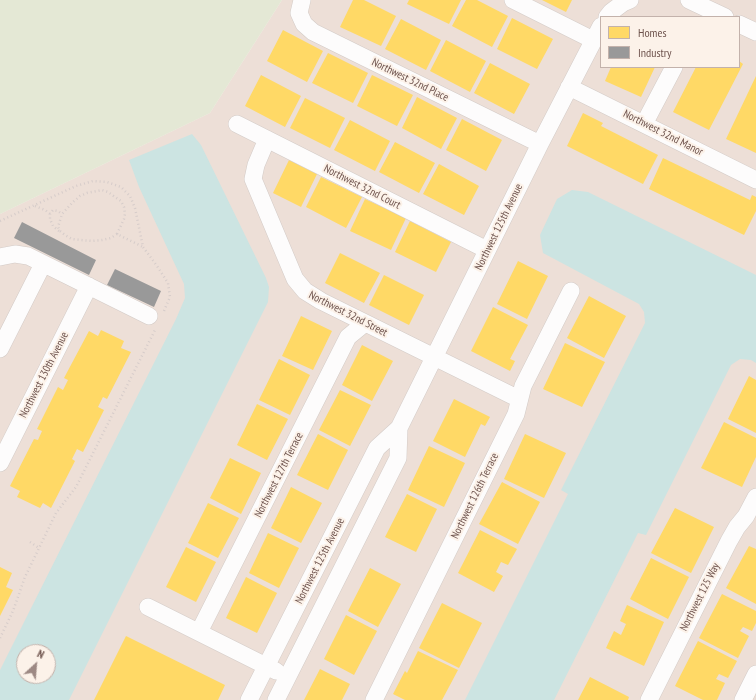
<!DOCTYPE html>
<style>
body{margin:0}
#map{position:relative;width:756px;height:700px;overflow:hidden;background:#f4eee9;font-family:"PT Sans Narrow",sans-serif}
canvas{display:block}
.legend{position:absolute;left:600px;top:16px;width:140px;height:52px;box-sizing:border-box;background:#fcf2e9;border:1px solid #c3b2ab;margin:0;padding:5px 7px;list-style:none;font-size:12px;color:#6e534d}
.legend li{display:flex;align-items:center;gap:8px;height:20px}
.legend b{width:20px;border:1px solid #c3b2ab}
.north{position:absolute;left:16px;top:644px;width:40px;height:40px;box-sizing:border-box;background:#fcf2e9;border:1px solid #c3b2ab;border-radius:50%;rotate:26deg;font-size:11px;font-weight:700;line-height:16px;text-align:center;color:#6e534d}
.north::after{content:'';display:block;margin:auto;width:14px;height:18px;background:#9d8984;clip-path:polygon(50% 0,100% 100%,50% 72%,0 100%)}
</style>
<div id="map">
<canvas width="756" height="700"></canvas>
<ul class="legend">
<li><b style="height:11px;background:#ffd966"></b>Homes</li>
<li><b style="height:11px;background:#999"></b>Industry</li>
</ul>
<div class="north">N</div>
</div>
<script>
const ctx = document.querySelector('canvas').getContext('2d');
ctx.lineJoin = 'round';
function fillPath(path, color) {
  ctx.fillStyle = color;
  ctx.fill(path, 'evenodd');
}
function toPath(rows) {
  const path = new Path2D();
  for (const r of rows) {
    path.moveTo(r[0], r[1]);
    for (let i = 2; i < r.length; i += 2) path.lineTo(r[i], r[i + 1]);
  }
  return path;
}
function strokePath(path, color, width, dash) {
  ctx.strokeStyle = color;
  ctx.lineWidth = width;
  ctx.lineCap = dash ? 'butt' : 'round';
  ctx.setLineDash(dash || []);
  ctx.stroke(path);
}
function write(font, color, halo, rows, align = 'center') {
  ctx.font = font + ' "PT Sans Narrow",sans-serif';
  ctx.lineWidth = 4;
  ctx.setLineDash([]);
  ctx.textBaseline = 'middle';
  ctx.strokeStyle = halo;
  ctx.fillStyle = color;
  for (const [text, x, y, turn = 0] of rows) {
    ctx.save();
    ctx.translate(x, y);
    ctx.rotate((+turn || 0) * Math.PI / 180);
    ctx.textAlign = isNaN(turn) ? turn : align;
    if (halo) ctx.strokeText(text, 0, 0);
    ctx.fillText(text, 0, 0);
    ctx.restore();
  }
}
const residential = toPath([
 [282,0,756,0,756,700,0,700,0,214,210,113],
 [601,17,739,17,739,67,601,67],
 [24,652,48,652,48,676,24,676]
]);
const green = toPath([
 [0,0,282,0,210,113,0,214]
]);
const water = toPath([
 [192,134,201,145,266,278,269,287,268,302,69,700,0,700,0,670,176,319,185,298,184,284,139,187,129,160],
 [24,652,48,652,48,676,24,676],
 [572,190,588,192,756,275,756,363,751,360,740,359,731,365,646,535,638,533,554,700,465,700,568,494,561,490,645,323,644,312,639,304,543,253,540,235,557,199]
]);
const homes = toPath([
 [353,0,364,0,396,16,381,46,340,27],
 [409,0,461,0,449,24,407,4],
 [466,0,477,0,508,16,492,47,452,26],
 [542,0,572,0,566,12],
 [512,18,553,39,537,69,497,49],
 [401,19,441,40,426,70,385,49],
 [283,30,323,51,307,82,267,61],
 [446,40,486,61,470,92,430,71],
 [328,53,368,73,353,103,312,83],
 [739,61,743,64,709,130,673,112,696,67,739,67],
 [490,63,530,84,514,114,474,93],
 [611,67,655,67,641,97,605,81],
 [261,75,301,96,285,127,245,106],
 [372,75,413,95,397,126,357,106],
 [756,76,756,153,726,139],
 [417,97,457,118,441,149,402,128],
 [305,98,345,118,330,148,290,128],
 [583,113,603,123,601,126,658,155,643,184,567,146],
 [462,119,502,140,486,171,446,150],
 [350,120,390,141,375,171,334,150],
 [395,142,435,163,419,193,379,172],
 [663,158,750,200,752,195,756,197,756,211,744,235,649,189],
 [289,160,317,174,301,207,273,193],
 [439,164,479,186,464,215,423,194],
 [321,177,362,197,346,228,306,207],
 [365,199,406,218,391,250,350,231],
 [410,221,451,242,436,272,395,252],
 [340,253,380,273,364,303,325,283],
 [518,261,548,276,527,319,497,304],
 [384,275,424,295,409,325,369,305],
 [589,296,626,316,604,358,567,338],
 [493,307,528,325,510,359,515,361,510,371,471,351],
 [301,316,332,331,313,370,282,356],
 [101,330,124,341,121,348,131,352,107,399,103,397,98,407,104,410,83,452,77,449,72,459,75,461,51,508,43,503,40,508,17,497,20,491,10,486,34,439,38,440,42,431,37,429,58,387,63,390,68,380,64,378,89,331,98,336],
 [565,343,605,362,582,407,543,389],
 [362,345,393,361,372,401,342,385],
 [279,359,310,375,290,415,259,400],
 [749,376,756,380,756,433,728,419],
 [340,390,371,405,350,446,319,430],
 [454,399,490,417,485,426,481,424,465,457,433,441],
 [257,404,288,419,267,460,237,445],
 [724,422,756,438,756,457,742,487,701,468],
 [318,434,348,450,328,490,297,475],
 [525,434,566,453,544,498,504,479],
 [429,446,465,463,444,507,408,490],
 [230,458,261,473,241,514,210,498],
 [502,482,540,502,518,544,479,524],
 [291,487,322,503,301,543,271,528],
 [407,494,437,509,416,552,385,537],
 [208,503,239,518,218,558,188,543],
 [675,508,714,527,691,573,651,553],
 [480,530,517,549,508,565,501,562,496,572,503,576,494,592,458,573],
 [268,533,299,548,279,588,249,573],
 [749,546,756,549,756,604,726,588],
 [186,547,216,562,196,602,166,587],
 [651,558,689,577,668,619,630,599],
 [0,567,12,573,6,587,13,590,0,616],
 [370,568,401,584,378,627,348,611],
 [246,577,277,593,257,633,226,618],
 [722,594,756,611,756,623,752,631,743,627,740,631,749,636,738,658,699,638],
 [442,603,482,623,459,668,419,648],
 [627,605,664,622,644,666,606,648,614,631,621,635,626,624,620,621],
 [346,615,377,631,354,675,324,659],
 [126,636,225,685,218,700,94,700],
 [698,641,737,661,728,678,719,674,716,679,725,683,717,700,703,700,675,686],
 [418,651,458,670,442,700,405,700,393,694,405,671,407,673],
 [320,669,350,684,342,700,304,700],
 [590,677,629,697,628,700,578,700]
]);
const industry = toPath([
 [22,222,96,260,89,275,14,238],
 [115,269,161,291,154,307,107,285]
]);
const path = toPath([
 [35,206,45,210,50,214],
 [0,221,76,186,93,181,107,182,121,187,130,196,135,208,143,247,157,266,168,283,170,297,164,311],
 [59,231,53,226,50,219,50,214,53,210,58,211,62,214],
 [117,234,111,238,102,240,92,241,81,240,72,239,65,235,60,231,58,227,62,214,73,202,80,196,87,193,102,190,108,192,115,197,121,201,124,207,125,214,124,219,117,234,143,247],
 [30,542,39,548],
 [0,638,13,611,25,577,56,513,76,487,155,330]
]);
const minor = toPath([
 [302,0,299,13,304,24,313,32,540,144],
 [513,0,593,40],
 [689,0,725,17],
 [607,17,611,12,623,3,630,0],
 [739,24,756,32],
 [569,87,756,180],
 [237,124,487,250],
 [644,124,674,67],
 [267,139,256,165,253,179,295,279,305,291,321,301,519,399],
 [0,257,15,254,28,256,149,316],
 [0,349,43,264],
 [0,463,89,286],
 [148,607,276,671],
 [199,632,348,337,365,323],
 [249,700,377,448,399,428,540,144,601,26],
 [276,700,398,458,399,428],
 [374,700,516,414,523,386,571,291],
 [649,700,729,541,737,527,746,516,756,497],
 [743,700,756,674]
]);
const streetNames = [
 ["Northwest 32nd Place",410,80,26],
 ["Northwest 32nd Manor",663,133,27],
 ["Northwest 32nd Court",362,187,27],
 ["Northwest 125th Avenue",499,227,-64],
 ["Northwest 32nd Street",348,314,27],
 ["Northwest 130th Avenue",44,375,-63],
 ["Northwest 127th Terrace",279,475,-63],
 ["Northwest 126th Terrace",475,496,-64],
 ["Northwest 125th Avenue",320,561,-63],
 ["Northwest 125 Way",700,597,-63]
];
fillPath(residential, '#eddfd7');
fillPath(green, '#e4e8d5');
fillPath(water, '#cce4e2');
fillPath(homes, '#ffd966');
fillPath(industry, '#999');
strokePath(minor, '#d3cbc7', 18);
strokePath(path, '#d6ccca', 2.5, [1, 3]);
strokePath(minor, '#fdfcfc', 17);
write('11px', '#6e534d', '#fcf2e9', streetNames);
</script>
